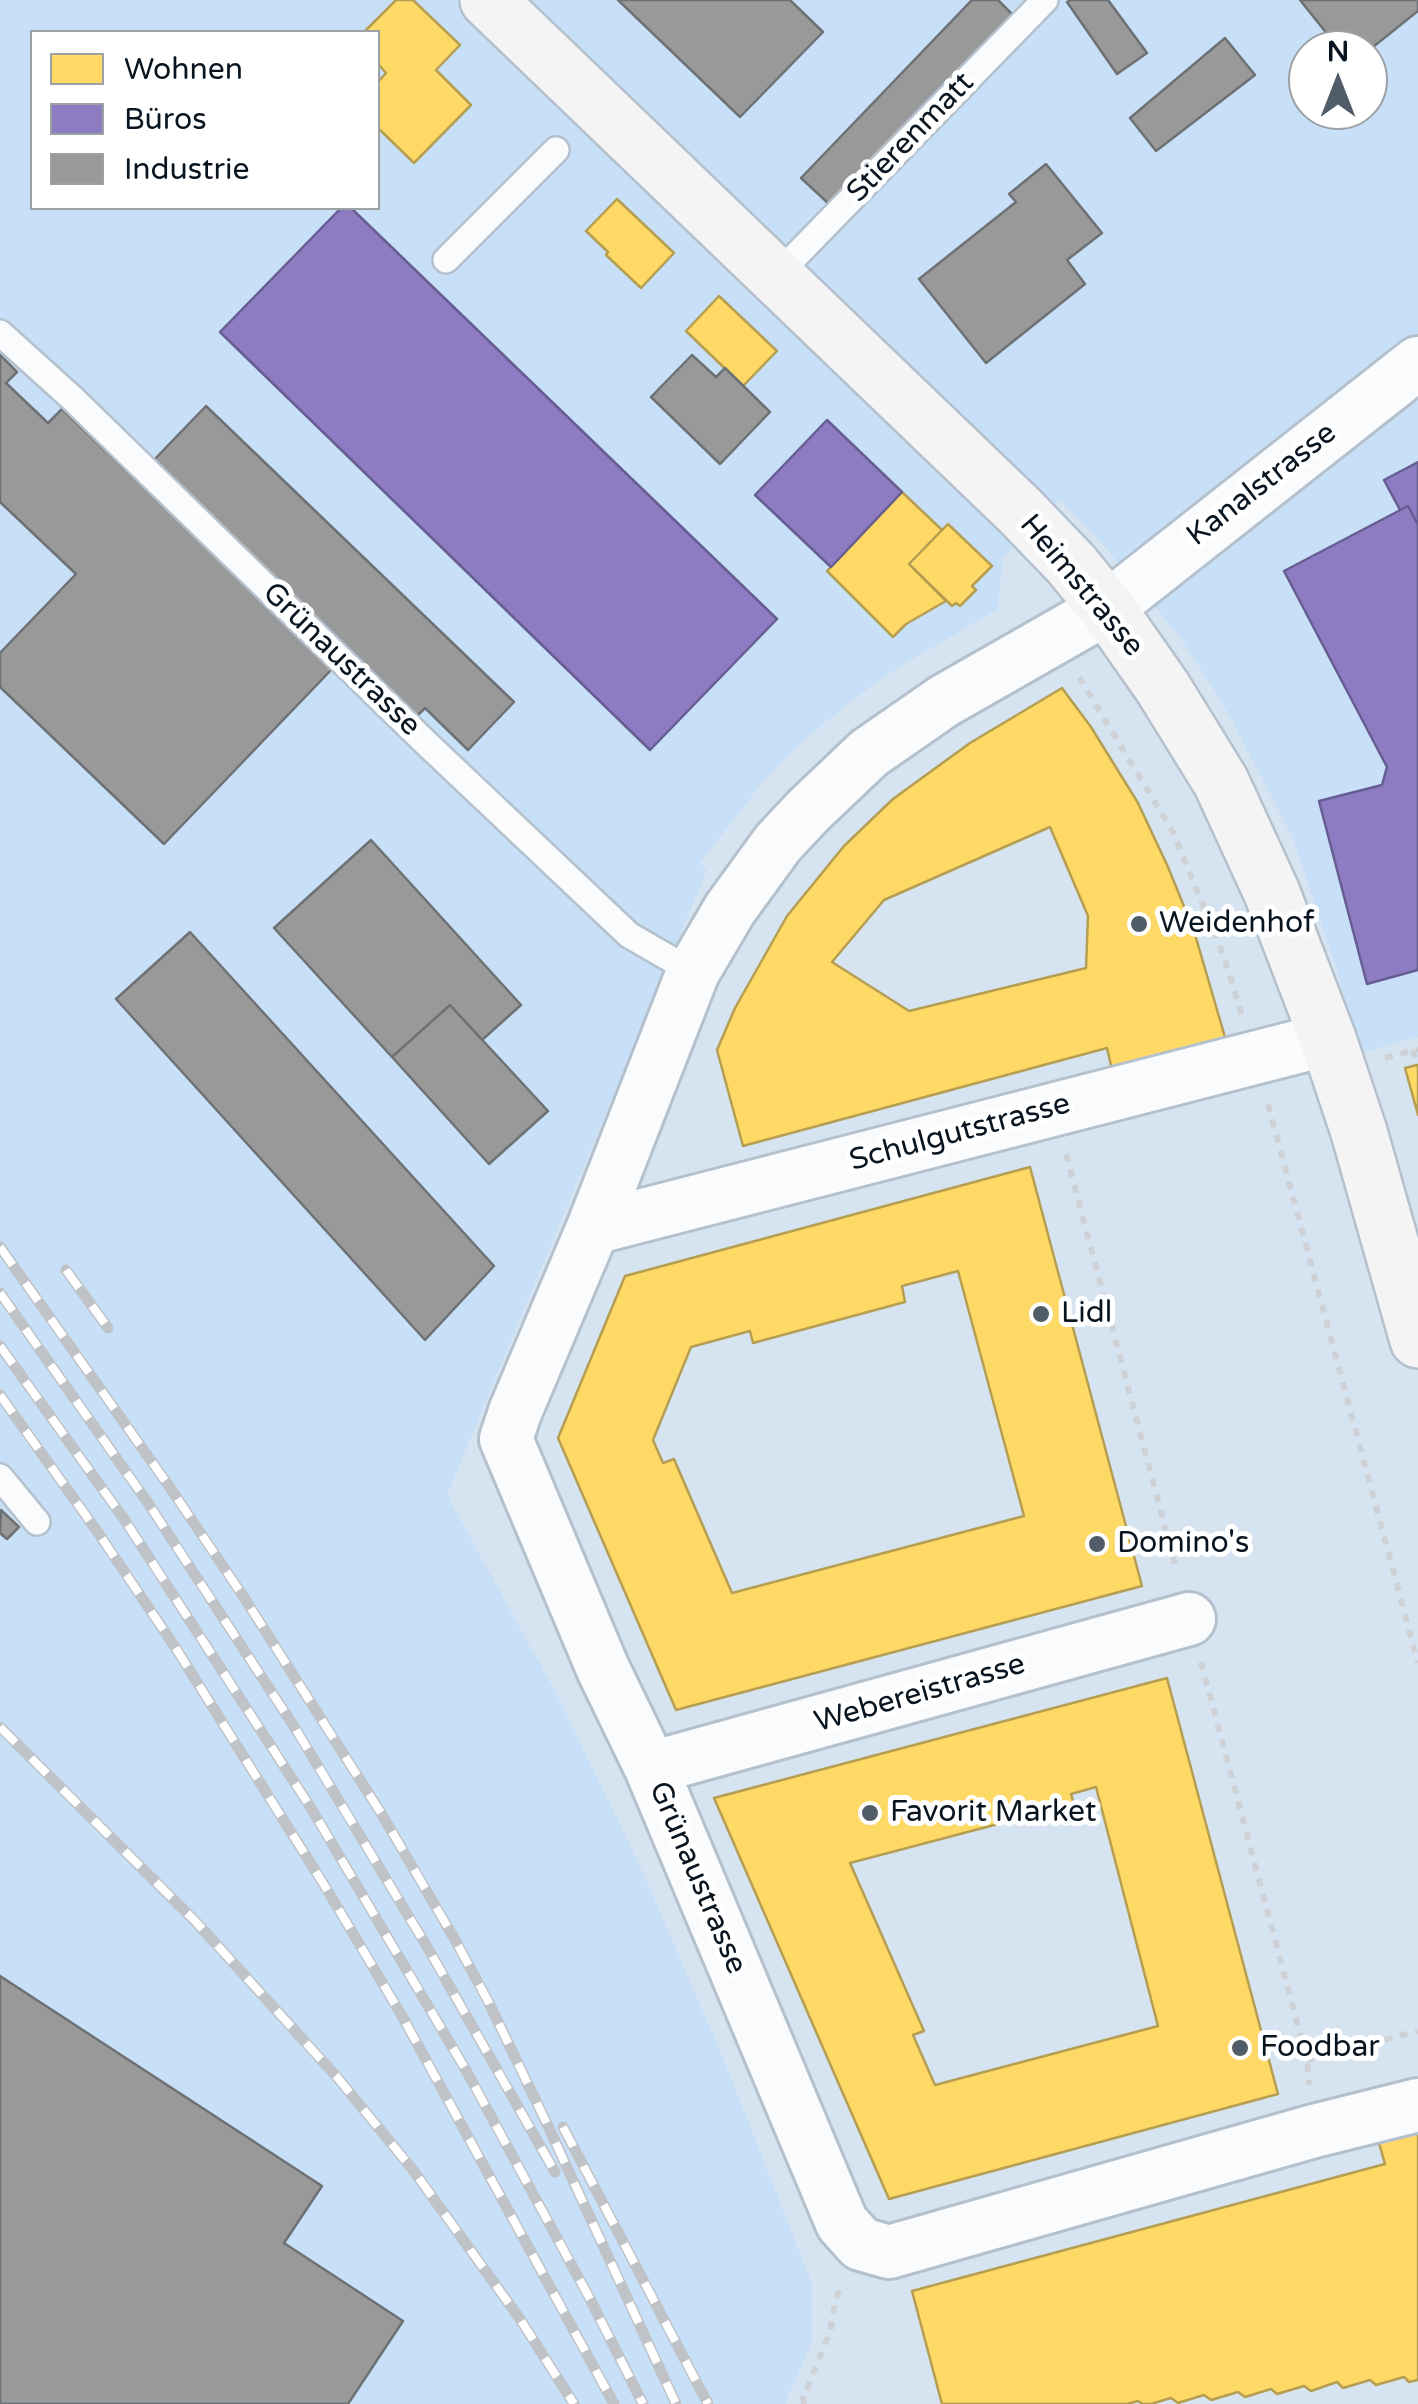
<!DOCTYPE html>
<meta charset="utf-8">
<style>
body{margin:0}
#map{position:relative;width:1418px;height:2404px;overflow:hidden;background:#d6e4f2;font-family:"Varela Round",sans-serif}
canvas{display:block}
.legend{position:absolute;left:30px;top:30px;width:350px;height:180px;box-sizing:border-box;background:#fff;border:2px solid #9ca1a5;margin:0;padding:12px 18px;list-style:none;font-size:30px;color:#08141f}
.legend li{display:flex;align-items:center;gap:20px;height:50px}
.legend b{width:50px;border:2px solid #9ca1a5}
.north{position:absolute;left:1288px;top:30px;width:100px;height:100px;box-sizing:border-box;background:#fff;border:2px solid #9ca1a5;border-radius:50%;rotate:0deg;font-size:28px;font-weight:700;line-height:40px;text-align:center;color:#08141f}
.north::after{content:'';display:block;margin:auto;width:35px;height:45px;background:#505d69;clip-path:polygon(50% 0,100% 100%,50% 72%,0 100%)}
</style>
<div id="map">
<canvas width="1418" height="2404"></canvas>
<ul class="legend">
<li><b style="height:28px;background:#ffd966"></b>Wohnen</li>
<li><b style="height:28px;background:#8e7cc3"></b>Büros</li>
<li><b style="height:28px;background:#999"></b>Industrie</li>
</ul>
<div class="north">N</div>
</div>
<script>
const ctx = document.querySelector('canvas').getContext('2d');
ctx.lineJoin = 'round';
function fillPath(path, color) {
  ctx.fillStyle = color;
  ctx.fill(path, 'evenodd');
}
function toPath(rows) {
  const path = new Path2D();
  for (const r of rows) {
    path.moveTo(r[0], r[1]);
    for (let i = 2; i < r.length; i += 2) path.lineTo(r[i], r[i + 1]);
  }
  return path;
}
function strokePath(path, color, width, dash) {
  ctx.strokeStyle = color;
  ctx.lineWidth = width;
  ctx.lineCap = dash ? 'butt' : 'round';
  ctx.setLineDash(dash || []);
  ctx.stroke(path);
}
function write(font, color, halo, rows, align = 'center') {
  ctx.font = font + ' "Varela Round",sans-serif';
  ctx.lineWidth = 10;
  ctx.setLineDash([]);
  ctx.textBaseline = 'middle';
  ctx.strokeStyle = halo;
  ctx.fillStyle = color;
  for (const [text, x, y, turn = 0] of rows) {
    ctx.save();
    ctx.translate(x, y);
    ctx.rotate((+turn || 0) * Math.PI / 180);
    ctx.textAlign = isNaN(turn) ? turn : align;
    if (halo) ctx.strokeText(text, 0, 0);
    ctx.fillText(text, 0, 0);
    ctx.restore();
  }
}
const built = toPath([
 [0,0,1418,0,1418,1037,1360,1053,1337,970,1293,839,1230,716,1180,637,1099,540,1059,500,1005,556,1003,555,998,609,894,670,846,705,800,744,763,782,700,863,707,870,447,1495,556,1693,642,1870,721,2053,812,2283,812,2342,785,2404,0,2404],
 [32,32,378,32,378,208,32,208],
 [1308,50,1368,50,1368,110,1308,110]
]);
const homes = toPath([
 [396,0,413,0,460,45,436,70,471,105,414,163,378,128,378,82,386,73,378,64,378,32,364,32,396,0],
 [617,199,674,253,641,288,606,255,608,252,586,231,617,199],
 [719,296,777,351,743,386,686,331,719,296],
 [902,492,942,530,909,564,946,601,906,624,893,637,827,571,902,492],
 [948,524,992,566,972,586,976,590,960,606,956,603,952,606,909,564,948,524],
 [1062,688,1091,727,1138,803,1168,867,1194,931,1227,1044,1113,1074,1107,1048,743,1146,717,1050,735,1008,787,916,844,846,893,799,970,743,1062,688],
 [1050,827,1088,916,1086,968,909,1011,832,962,884,900,1050,827],
 [1417,1065,1418,1065,1418,1115,1405,1068,1417,1065],
 [1030,1167,1142,1586,676,1710,558,1438,625,1276,1030,1167],
 [958,1271,1024,1516,732,1593,674,1459,663,1463,653,1440,691,1347,750,1331,753,1343,905,1302,902,1286,958,1271],
 [1167,1678,1278,2094,889,2199,714,1798,1167,1678],
 [1096,1787,1158,2026,935,2085,913,2035,924,2031,850,1863,1074,1804,1071,1794,1096,1787],
 [1418,2132,1418,2380,1409,2382,1404,2377,1376,2385,1370,2380,1343,2388,1337,2382,1311,2391,1304,2386,1277,2394,1271,2389,1245,2397,1238,2392,1211,2400,1204,2395,1178,2403,1171,2398,1151,2404,1143,2404,1138,2401,1127,2404,942,2404,912,2291,1385,2164,1379,2143,1418,2132]
]);
const offices = toPath([
 [341,208,351,208,777,619,650,750,220,332,341,208],
 [827,420,902,492,831,567,755,495,827,420],
 [1418,462,1418,525,1408,506,1400,510,1384,480,1418,462],
 [1408,506,1418,525,1418,970,1367,984,1319,801,1382,785,1387,767,1284,571,1408,506]
]);
const industry = toPath([
 [618,0,790,0,823,32,740,117,618,0],
 [972,0,998,0,1012,14,830,205,801,178,972,0],
 [1071,0,1108,0,1147,53,1117,74,1067,2,1071,0],
 [1300,0,1418,0,1418,11,1368,51,1340,50,1300,0],
 [1225,38,1255,75,1156,151,1130,118,1225,38],
 [1046,164,1102,233,1067,260,1085,284,986,363,919,279,1016,202,1009,194,1046,164],
 [0,355,17,372,6,383,48,423,62,409,333,668,164,844,0,687,0,653,76,574,0,502,0,355],
 [692,355,716,377,725,368,770,412,720,464,651,397,692,355],
 [206,406,514,702,468,750,425,708,416,717,152,462,206,406],
 [371,840,521,1005,482,1040,450,1005,392,1057,274,928,371,840],
 [190,932,494,1266,425,1340,116,999,190,932],
 [450,1005,548,1111,489,1164,392,1057,450,1005],
 [1,1510,19,1527,7,1539,0,1533,1,1510],
 [0,1976,322,2186,284,2243,403,2321,348,2404,0,2404,0,1976]
]);
const path = toPath([
 [1079,677,1173,832,1224,957,1242,1015],
 [1413,1050,1417,1065],
 [1385,1058,1418,1049],
 [1268,1104,1418,1663],
 [1066,1154,1177,1572],
 [1201,1662,1307,2060,1309,2085],
 [1307,2060,1418,2031],
 [804,2404,803,2398,830,2332,836,2298,841,2287]
]);
const lane = toPath([
 [446,260,556,150],
 [776,276,1045,0],
 [0,333,72,398,425,742,629,935,693,972],
 [0,1477,37,1522]
]);
const street = toPath([
 [1418,363,1107,608,944,701,869,753,809,810,778,843,730,909,693,972,593,1228,515,1412,506,1439,603,1669,651,1768,842,2223,861,2244,889,2252,1314,2131,1418,2105],
 [593,1228,1328,1039],
 [651,1768,1189,1619]
]);
const secondary = toPath([
 [488,0,1020,511,1071,564,1107,608,1163,688,1221,782,1272,893,1328,1039,1359,1132,1418,1340]
]);
const rail = toPath([
 [0,1247,171,1489,243,1596,381,1813,454,1938,488,2001,547,2124,676,2404],
 [66,1270,108,1328],
 [0,1293,148,1503,295,1728,429,1950,555,2172],
 [0,1346,124,1519,311,1808,467,2072,589,2297,643,2404],
 [0,1395,99,1534,175,1647,326,1888,402,2016,614,2404],
 [0,1727,196,1922,337,2077,413,2170,520,2319,574,2404],
 [563,2127,708,2404]
]);
const markers = [
 [1139,924,10,"#505d69"],
 [1041,1314,10,"#505d69"],
 [1097,1544,10,"#505d69"],
 [870,1813,10,"#505d69"],
 [1240,2048,10,"#505d69"]
];
const streetNames = [
 ["Stierenmatt",911,138,-46],
 ["Kanalstrasse",1262,485,-38],
 ["Heimstrasse",1081,586,50],
 ["Grünaustrasse",341,660,44],
 ["Schulgutstrasse",960,1133,-15],
 ["Webereistrasse",920,1694,-16],
 ["Grünaustrasse",697,1878,67]
];
const poiNames = [
 ["Weidenhof",1159,924],
 ["Lidl",1061,1314],
 ["Domino's",1117,1544],
 ["Favorit Market",890,1813],
 ["Foodbar",1260,2048]
];
fillPath(built, '#c8e0f7');
fillPath(homes, '#ffd966');
strokePath(homes, '#b59e51', 2.5);
fillPath(offices, '#8e7cc3');
strokePath(offices, '#665d92', 2.5);
fillPath(industry, '#999');
strokePath(industry, '#6e7174', 2.5);
strokePath(lane, '#b4c1cd', 30);
strokePath(street, '#b4c1cd', 58);
strokePath(secondary, '#b4c1cd', 60);
strokePath(path, '#ced2d7', 6, [8, 8]);
strokePath(lane, '#f9fbfd', 25);
strokePath(street, '#f9fbfd', 52);
strokePath(secondary, '#f5f4f5', 55);
strokePath(rail, '#bfc3c8', 11);
strokePath(rail, '#fff', 8, [22]);
for (const [x, y, r, color] of markers) {
  const dot = new Path2D();
  dot.arc(x, y, r, 0, 2 * Math.PI);
  ctx.fillStyle = color;
  ctx.fill(dot);
  strokePath(dot, '#fff', 4);
}
write('30px', '#08141f', '#fff', streetNames);
write('30px', '#08141f', '#fff', poiNames, 'left');
</script>
